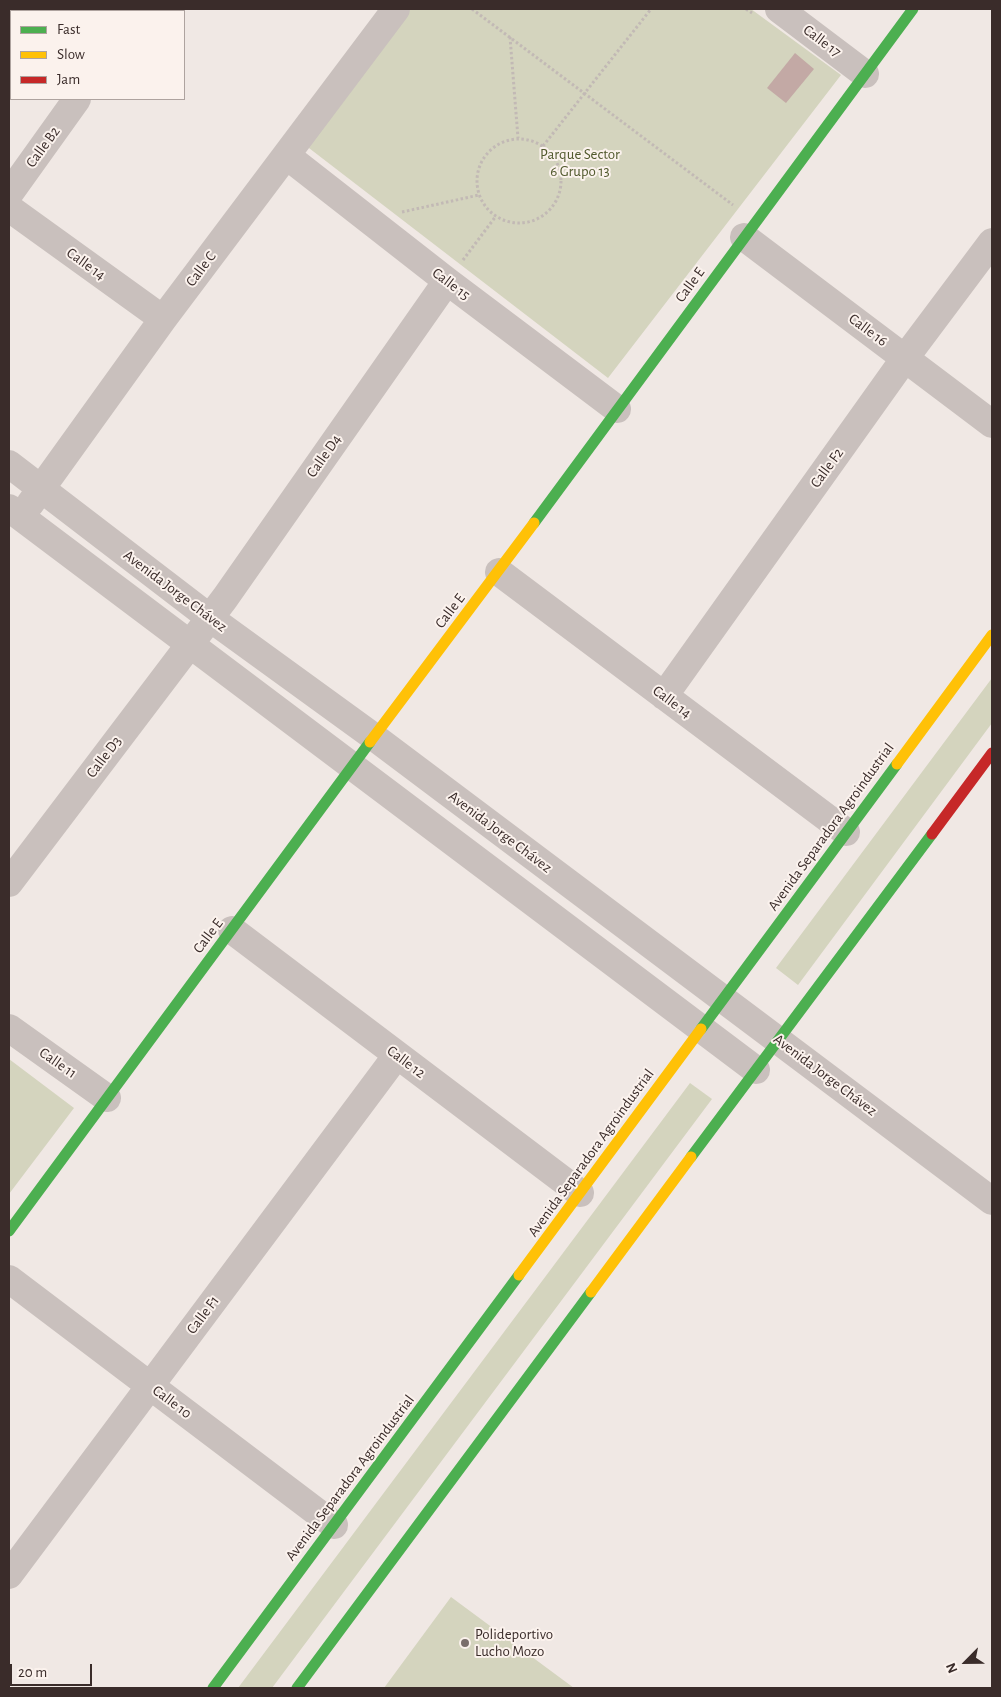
<!DOCTYPE html>
<meta charset="utf-8">
<style>
body{margin:0}
#map{position:relative;width:1001px;height:1697px;overflow:hidden;background:#f0e8e4;font-family:"Alegreya Sans",sans-serif}
canvas{display:block}
.frame{position:absolute;inset:0;border:10px solid #3a2c2a;pointer-events:none}
.legend{position:absolute;left:10px;top:10px;width:175px;height:90px;box-sizing:border-box;background:#fbf2ed;border:1px solid #aea39f;margin:0;padding:6px 9px;list-style:none;font-size:15px;color:#3a2c2a}
.legend li{display:flex;align-items:center;gap:10px;height:25px}
.legend b{width:25px;border:1px solid #aea39f}
.north{position:absolute;left:941px;top:1637px;width:50px;height:50px;-webkit-text-stroke:4px #fbf2ed;paint-order:stroke;rotate:247deg;font-size:14px;font-weight:700;line-height:20px;text-align:center;color:#3a2c2a}
.north::after{content:'';display:block;margin:auto;width:18px;height:22px;background:#3a2c2a;clip-path:polygon(50% 0,100% 100%,50% 72%,0 100%)}
.scale{position:absolute;left:10px;top:1664px;width:82px;height:22px;box-sizing:border-box;border:2px solid #3a2c2a;border-top:0;padding-left:6px;font-size:15px;line-height:18px;white-space:nowrap;color:#3a2c2a;-webkit-text-stroke:4px #fbf2ed;paint-order:stroke}
</style>
<div id="map">
<canvas width="1001" height="1697"></canvas>
<div class="frame"></div>
<ul class="legend">
<li><b style="height:6px;background:#4caf50"></b>Fast</li>
<li><b style="height:6px;background:#ffc107"></b>Slow</li>
<li><b style="height:6px;background:#c62828"></b>Jam</li>
</ul>
<div class="north">N</div>
<div class="scale">20 m</div>
</div>
<script>
const ctx = document.querySelector('canvas').getContext('2d');
ctx.lineJoin = 'round';
function fillPath(path, color) {
  ctx.fillStyle = color;
  ctx.fill(path, 'evenodd');
}
function toPath(rows) {
  const path = new Path2D();
  for (const r of rows) {
    if (r.length === 3) {
      path.moveTo(r[0] + r[2], r[1]);
      path.arc(r[0], r[1], r[2], 0, 2 * Math.PI);
      continue;
    }
    path.moveTo(r[0], r[1]);
    for (let i = 2; i < r.length; i += 2) path.lineTo(r[i], r[i + 1]);
  }
  return path;
}
function strokePath(path, color, width, dash) {
  ctx.strokeStyle = color;
  ctx.lineWidth = width;
  ctx.lineCap = dash ? 'butt' : 'round';
  ctx.setLineDash(dash || []);
  ctx.stroke(path);
}
function write(font, color, halo, rows, align = 'center') {
  ctx.font = font + ' "Alegreya Sans",sans-serif';
  ctx.lineWidth = 4;
  ctx.setLineDash([]);
  ctx.textBaseline = 'middle';
  ctx.strokeStyle = halo;
  ctx.fillStyle = color;
  for (const [text, x, y, turn = 0] of rows) {
    ctx.save();
    ctx.translate(x, y);
    ctx.rotate((+turn || 0) * Math.PI / 180);
    ctx.textAlign = isNaN(turn) ? turn : align;
    if (halo) ctx.strokeText(text, 0, 0);
    ctx.fillText(text, 0, 0);
    ctx.restore();
  }
}
const green = toPath([
 [409,9,751,9,841,75,608,378,305,145],
 [992,678,992,723,798,985,776,968],
 [9,1059,74,1108,9,1194],
 [690,1083,712,1099,272,1688,238,1688],
 [451,1597,574,1688,384,1688]
]);
const building = toPath([
 [795,53,814,69,786,103,767,88]
]);
const path = toPath([
 [472,9,733,205],
 [746,9,752,13],
 [510,37,518,138],
 [519,181,42],
 [543,146,651,9],
 [402,212,479,195],
 [463,260,496,216]
]);
const street = toPath([
 [779,9,865,74],
 [139,11,141,9],
 [287,156,447,281,617,409],
 [9,194,77,99],
 [9,208,163,319],
 [744,237,992,424],
 [9,464,210,618,374,737,992,1201],
 [30,504,163,319,396,9],
 [9,508,756,1070],
 [499,572,846,832],
 [664,696,905,358,992,242],
 [9,883,225,598,447,281],
 [232,930,580,1193],
 [9,1028,107,1098],
 [9,1279,334,1525],
 [9,1575,397,1055]
]);
const fast = toPath([
 [534,523,913,9],
 [701,1029,897,764],
 [691,1157,932,834],
 [9,1231,370,742],
 [213,1688,519,1275],
 [297,1688,591,1292]
]);
const slow = toPath([
 [370,742,534,523],
 [897,764,992,635],
 [519,1275,701,1029],
 [591,1292,691,1157]
]);
const jam = toPath([
 [932,834,992,753]
]);
const markers = [
 [465,1643,5,"#7a6e6b"]
];
const streetNames = [
 ["Calle 17",822,41,37],
 ["Calle B2",43,147,-54],
 ["Calle 14",86,264,36],
 ["Calle C",201,269,-53],
 ["Calle 15",451,284,37],
 ["Calle E",690,285,-54],
 ["Calle 16",868,330,37],
 ["Calle D4",324,456,-55],
 ["Calle F2",827,468,-54],
 ["Avenida Jorge Chávez",175,591,37],
 ["Calle E",450,611,-53],
 ["Calle 14",672,702,37],
 ["Calle D3",104,757,-53],
 ["Avenida Separadora Agroindustrial",831,827,-54],
 ["Avenida Jorge Chávez",500,832,37],
 ["Calle E",208,936,-53],
 ["Calle 12",406,1062,37],
 ["Calle 11",58,1063,35],
 ["Avenida Jorge Chávez",825,1075,37],
 ["Avenida Separadora Agroindustrial",591,1153,-54],
 ["Calle F1",203,1315,-53],
 ["Calle 10",172,1402,37],
 ["Avenida Separadora Agroindustrial",350,1478,-53]
];
const parkNames = [
 ["Parque Sector",580,154],
 ["6 Grupo 13",580,171]
];
const poiNames = [
 ["Polideportivo",475,1634],
 ["Lucho Mozo",475,1651]
];
fillPath(green, '#d4d4be');
fillPath(building, '#c3a9a5');
strokePath(path, '#c2b9b5', 3, [2.5, 2.5]);
strokePath(street, '#c9c0bd', 28);
strokePath(fast, '#4caf50', 11);
strokePath(slow, '#ffc107', 11);
strokePath(jam, '#c62828', 11);
for (const [x, y, r, color] of markers) {
  const dot = new Path2D();
  dot.arc(x, y, r, 0, 2 * Math.PI);
  ctx.fillStyle = color;
  ctx.fill(dot);
  strokePath(dot, '#fbf2ed', 2);
}
write('15px', '#3a2c2a', '#fbf2ed', streetNames);
write('15px', '#51592d', '#fbf2ed', parkNames);
write('15px', '#3a2c2a', '#fbf2ed', poiNames, 'left');
</script>
